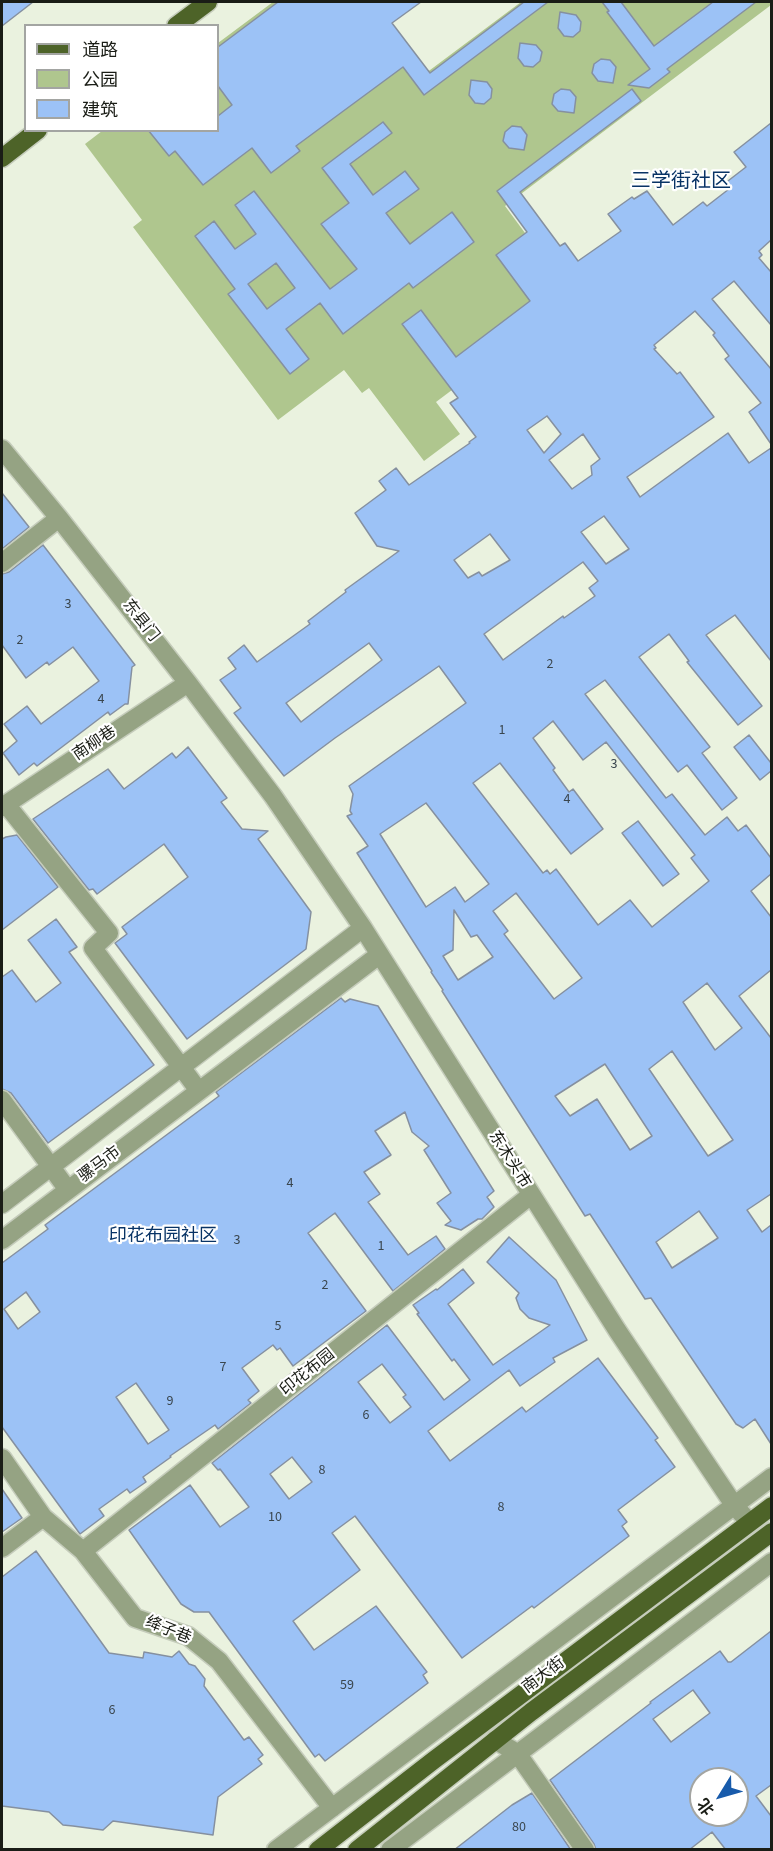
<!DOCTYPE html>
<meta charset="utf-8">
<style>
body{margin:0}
#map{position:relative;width:773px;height:1851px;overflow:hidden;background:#eaf2df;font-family:"Source Sans 3","Noto Sans SC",sans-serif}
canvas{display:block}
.frame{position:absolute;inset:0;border:3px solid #1a1d16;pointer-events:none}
.legend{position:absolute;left:24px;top:24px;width:195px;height:108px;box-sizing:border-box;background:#fff;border:2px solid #a3a5a2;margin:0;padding:8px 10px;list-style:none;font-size:18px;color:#1a1d16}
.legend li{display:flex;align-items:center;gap:12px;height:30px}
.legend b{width:30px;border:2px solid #a3a5a2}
.north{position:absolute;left:689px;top:1767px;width:60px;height:60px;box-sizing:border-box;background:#fff;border:2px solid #a3a5a2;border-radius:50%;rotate:233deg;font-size:16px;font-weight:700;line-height:24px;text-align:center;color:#1a1d16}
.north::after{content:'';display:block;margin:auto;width:21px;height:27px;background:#185bab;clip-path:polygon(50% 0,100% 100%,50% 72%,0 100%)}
</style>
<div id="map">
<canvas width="773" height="1851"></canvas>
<div class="frame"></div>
<ul class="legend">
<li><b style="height:8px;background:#4d6328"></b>道路</li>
<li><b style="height:16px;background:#afc68e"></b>公园</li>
<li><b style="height:16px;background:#9cc2f6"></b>建筑</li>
</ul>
<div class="north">北</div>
</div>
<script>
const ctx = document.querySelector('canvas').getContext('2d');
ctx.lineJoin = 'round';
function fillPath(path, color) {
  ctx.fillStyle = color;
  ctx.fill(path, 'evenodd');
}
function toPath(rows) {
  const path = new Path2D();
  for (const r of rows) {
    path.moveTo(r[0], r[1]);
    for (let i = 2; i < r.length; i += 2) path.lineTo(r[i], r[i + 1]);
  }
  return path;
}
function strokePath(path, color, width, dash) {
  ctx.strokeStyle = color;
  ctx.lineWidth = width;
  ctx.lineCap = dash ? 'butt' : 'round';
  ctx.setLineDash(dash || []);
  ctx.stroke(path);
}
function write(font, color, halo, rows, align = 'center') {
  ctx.font = font + ' "Source Sans 3","Noto Sans SC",sans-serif';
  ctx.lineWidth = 4.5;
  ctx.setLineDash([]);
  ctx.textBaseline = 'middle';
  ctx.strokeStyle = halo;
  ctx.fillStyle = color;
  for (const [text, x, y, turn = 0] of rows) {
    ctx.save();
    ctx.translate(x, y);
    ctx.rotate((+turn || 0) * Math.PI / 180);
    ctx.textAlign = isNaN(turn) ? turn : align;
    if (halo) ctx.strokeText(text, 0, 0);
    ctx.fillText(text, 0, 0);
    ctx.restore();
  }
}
const green = toPath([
 [273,2,357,2,414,82,521,2,771,2,771,5,505,206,525,233,516,241,565,305,436,402,460,434,424,461,369,388,362,393,344,370,278,420,133,227,142,220,85,144,102,131,218,130,218,43]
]);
const building = toPath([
 [2,2,33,2,2,26,2,2],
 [278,2,421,2,392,23,430,73,524,2,548,2,424,95,403,67,296,146,300,151,271,173,252,148,203,185,175,151,169,156,148,130,218,130,218,116,232,105,218,86,218,47,278,2],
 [602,2,621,2,654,46,713,2,756,2,667,69,670,72,649,88,628,85,650,69,607,12,609,11,602,2],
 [560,12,576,15,581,22,580,31,573,37,564,36,558,28,560,12],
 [520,43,536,45,542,52,540,61,533,67,524,66,518,58,520,43],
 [601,59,610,60,616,67,613,83,598,81,592,73,594,64,601,59],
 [471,80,487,82,492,89,491,98,484,104,475,103,469,95,471,80],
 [561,89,570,90,576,97,574,113,558,111,552,104,554,94,561,89],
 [632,89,641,101,520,192,560,246,565,243,578,261,621,231,608,214,632,197,634,199,647,191,673,225,703,202,707,206,729,189,724,184,746,167,734,152,771,123,771,240,759,251,762,255,759,258,771,272,771,325,734,281,712,299,771,369,771,444,749,412,761,403,725,359,729,356,713,335,715,333,695,311,654,345,656,348,654,349,677,374,680,372,714,417,627,477,640,497,728,433,749,463,771,448,771,661,735,615,706,635,762,706,738,725,687,662,689,661,669,634,639,657,710,747,702,753,737,798,722,810,687,765,678,772,605,680,585,694,666,798,672,794,705,835,727,817,738,831,746,825,771,858,771,874,751,891,771,917,771,970,739,996,771,1038,771,1194,747,1210,762,1232,771,1225,771,1444,755,1419,743,1428,736,1424,651,1298,645,1299,590,1214,585,1216,442,991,443,990,431,972,432,971,357,853,368,846,347,816,352,814,350,811,353,794,349,786,466,703,439,666,335,738,284,776,234,713,241,708,220,680,236,669,228,658,244,645,257,662,310,624,308,621,346,592,345,590,399,551,377,546,355,513,386,490,379,481,396,468,409,485,470,443,469,442,476,437,450,403,458,398,402,324,421,310,456,357,530,301,496,255,527,232,497,191,632,89],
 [547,416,561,434,544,453,527,430,547,416],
 [583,434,600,459,591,466,592,475,572,489,549,460,583,434],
 [604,516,629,549,606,564,581,532,604,516],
 [490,534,510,560,482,576,479,572,468,578,454,560,490,534],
 [583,562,598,581,589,588,595,596,564,618,563,616,503,660,484,634,583,562],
 [369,643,382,660,301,722,286,703,369,643],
 [553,721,583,760,606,742,695,855,691,858,709,881,652,927,630,900,598,925,556,869,550,874,547,870,543,873,473,783,500,763,571,854,603,829,573,789,569,792,553,770,555,768,533,738,553,721],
 [426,803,489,884,465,902,455,887,426,907,380,834,426,803],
 [516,893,582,978,554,999,504,934,508,931,493,911,516,893],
 [454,910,471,937,477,935,493,957,458,980,443,956,453,950,454,910],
 [707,983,742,1028,715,1050,683,1002,707,983],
 [672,1051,733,1140,708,1156,649,1069,672,1051],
 [605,1064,652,1136,630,1150,597,1099,570,1116,555,1096,605,1064],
 [699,1211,718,1238,672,1268,656,1242,699,1211],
 [383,122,392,133,350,164,373,195,405,171,419,189,386,213,410,244,452,212,474,242,413,288,409,283,343,334,320,303,286,329,309,359,290,374,228,294,235,289,195,236,214,221,235,249,256,234,235,205,254,191,330,289,357,269,321,224,349,203,322,168,383,122],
 [276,263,295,288,267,309,248,284,276,263],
 [512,126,521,127,527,135,524,150,509,148,503,141,505,132,512,126],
 [2,493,29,527,2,549,2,493],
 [43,545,135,665,132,667,128,704,125,704,110,715,108,712,37,766,34,763,19,775,3,753,17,741,4,724,27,706,41,724,99,681,73,647,49,665,47,662,26,678,2,645,2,574,9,572,43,545],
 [749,735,771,763,771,771,760,780,734,747,749,735],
 [188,747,227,798,221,802,242,829,268,831,258,839,311,912,306,949,187,1039,115,943,127,934,122,927,188,877,164,844,97,894,93,889,89,890,33,819,108,769,124,789,172,753,176,758,188,747],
 [638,821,679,874,663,886,622,833,638,821],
 [17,835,58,887,2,930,2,839,6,837,17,835],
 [56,919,77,947,69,952,154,1065,48,1143,11,1093,2,1089,2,977,12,970,36,1002,61,983,28,940,56,919],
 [341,998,345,1002,350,999,378,1006,494,1191,487,1197,494,1207,482,1219,478,1219,461,1230,445,1225,451,1221,437,1203,451,1193,424,1150,429,1146,412,1132,405,1112,375,1131,391,1155,364,1172,380,1194,368,1202,408,1255,436,1236,445,1249,393,1291,335,1213,308,1233,366,1311,293,1366,280,1348,277,1350,273,1345,242,1368,259,1391,248,1400,251,1403,218,1429,215,1425,170,1456,171,1457,143,1477,146,1482,130,1493,127,1489,99,1509,104,1516,80,1534,2,1427,2,1263,48,1229,45,1225,219,1096,216,1092,341,998],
 [26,1292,40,1312,18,1329,4,1309,26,1292],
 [136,1383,169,1430,148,1444,116,1397,136,1383],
 [509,1237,556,1280,587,1340,553,1358,555,1362,520,1386,509,1370,428,1431,450,1461,522,1407,526,1412,598,1358,658,1438,655,1440,675,1467,618,1510,627,1522,622,1526,629,1536,534,1608,532,1606,462,1658,355,1516,332,1533,360,1570,293,1621,314,1650,376,1606,427,1672,423,1675,428,1683,325,1761,319,1754,315,1757,209,1612,194,1612,181,1604,129,1530,190,1485,220,1527,249,1507,220,1469,218,1470,212,1463,387,1325,444,1400,470,1380,454,1359,452,1361,417,1314,419,1313,413,1305,436,1289,437,1290,463,1269,474,1283,448,1304,493,1365,550,1325,529,1318,520,1309,516,1298,519,1293,487,1262,509,1237],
 [382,1364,406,1395,403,1397,411,1407,390,1423,358,1382,382,1364],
 [292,1457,312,1482,289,1499,270,1474,292,1457],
 [2,1489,22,1518,2,1532,2,1489],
 [36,1551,109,1653,143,1658,144,1652,172,1657,179,1651,189,1664,195,1666,205,1679,204,1686,244,1740,249,1737,263,1755,258,1759,262,1764,218,1797,213,1835,113,1821,103,1830,73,1826,63,1825,49,1812,2,1806,2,1577,36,1551],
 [771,1631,771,1785,756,1796,771,1816,771,1850,726,1850,712,1832,689,1850,596,1850,594,1844,550,1780,651,1703,650,1702,720,1651,728,1662,731,1662,771,1631],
 [693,1690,710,1713,671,1742,653,1719,693,1690],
 [701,1779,737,1779,737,1815,701,1815,701,1779],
 [532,1793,571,1850,454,1850,512,1805,532,1793]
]);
const minor = toPath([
 [2,449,59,518,188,683,273,796,363,928,617,1330,734,1505,749,1522],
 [2,563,59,518],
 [6,804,109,933,93,948,199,1091],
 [2,807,188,683],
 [2,1100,68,1190],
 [2,1204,363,928],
 [2,1240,379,955],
 [2,1458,43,1517,83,1551,135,1618,188,1636,219,1661,332,1808],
 [2,1548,43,1517],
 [83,1551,531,1195],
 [495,1740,517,1753,585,1850],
 [276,1850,772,1477],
 [390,1850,772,1562]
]);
const major = toPath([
 [176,26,208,2],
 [2,158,38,130],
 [318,1850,434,1760,772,1506],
 [357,1850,531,1712,772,1532]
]);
const numberNames = [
 ["3",68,605],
 ["2",20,641],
 ["2",550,665],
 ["4",101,700],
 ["1",502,731],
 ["3",614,765],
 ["4",567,800],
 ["4",290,1184],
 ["3",237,1241],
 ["1",381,1247],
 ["2",325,1286],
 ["5",278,1327],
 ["7",223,1368],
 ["9",170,1402],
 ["6",366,1416],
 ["8",322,1471],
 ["8",501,1508],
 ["10",275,1518],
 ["59",347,1686],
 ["6",112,1711],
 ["80",519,1828]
];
const streetNames = [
 ["东县门",140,621,52],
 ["南柳巷",95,744,-34],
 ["东木头市",509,1160,58],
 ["骡马市",100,1165,-37],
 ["印花布园",308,1373,-39],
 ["绛子巷",168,1631,22],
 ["南大街",544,1676,-37]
];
const neighbourhoodNames = [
 ["印花布园社区",163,1237]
];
const quarterNames = [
 ["三学街社区",681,183]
];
fillPath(green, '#afc68e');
fillPath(building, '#9cc2f6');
strokePath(building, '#8590a0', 1.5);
strokePath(minor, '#c5ccbb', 21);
strokePath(major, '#c5ccbb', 21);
strokePath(minor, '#95a383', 18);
strokePath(major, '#4d6328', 18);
write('14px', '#3a464e', null, numberNames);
write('16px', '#1a1d16', '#fff', streetNames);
write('18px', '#083365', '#fff', neighbourhoodNames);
write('20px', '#083365', '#fff', quarterNames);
</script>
